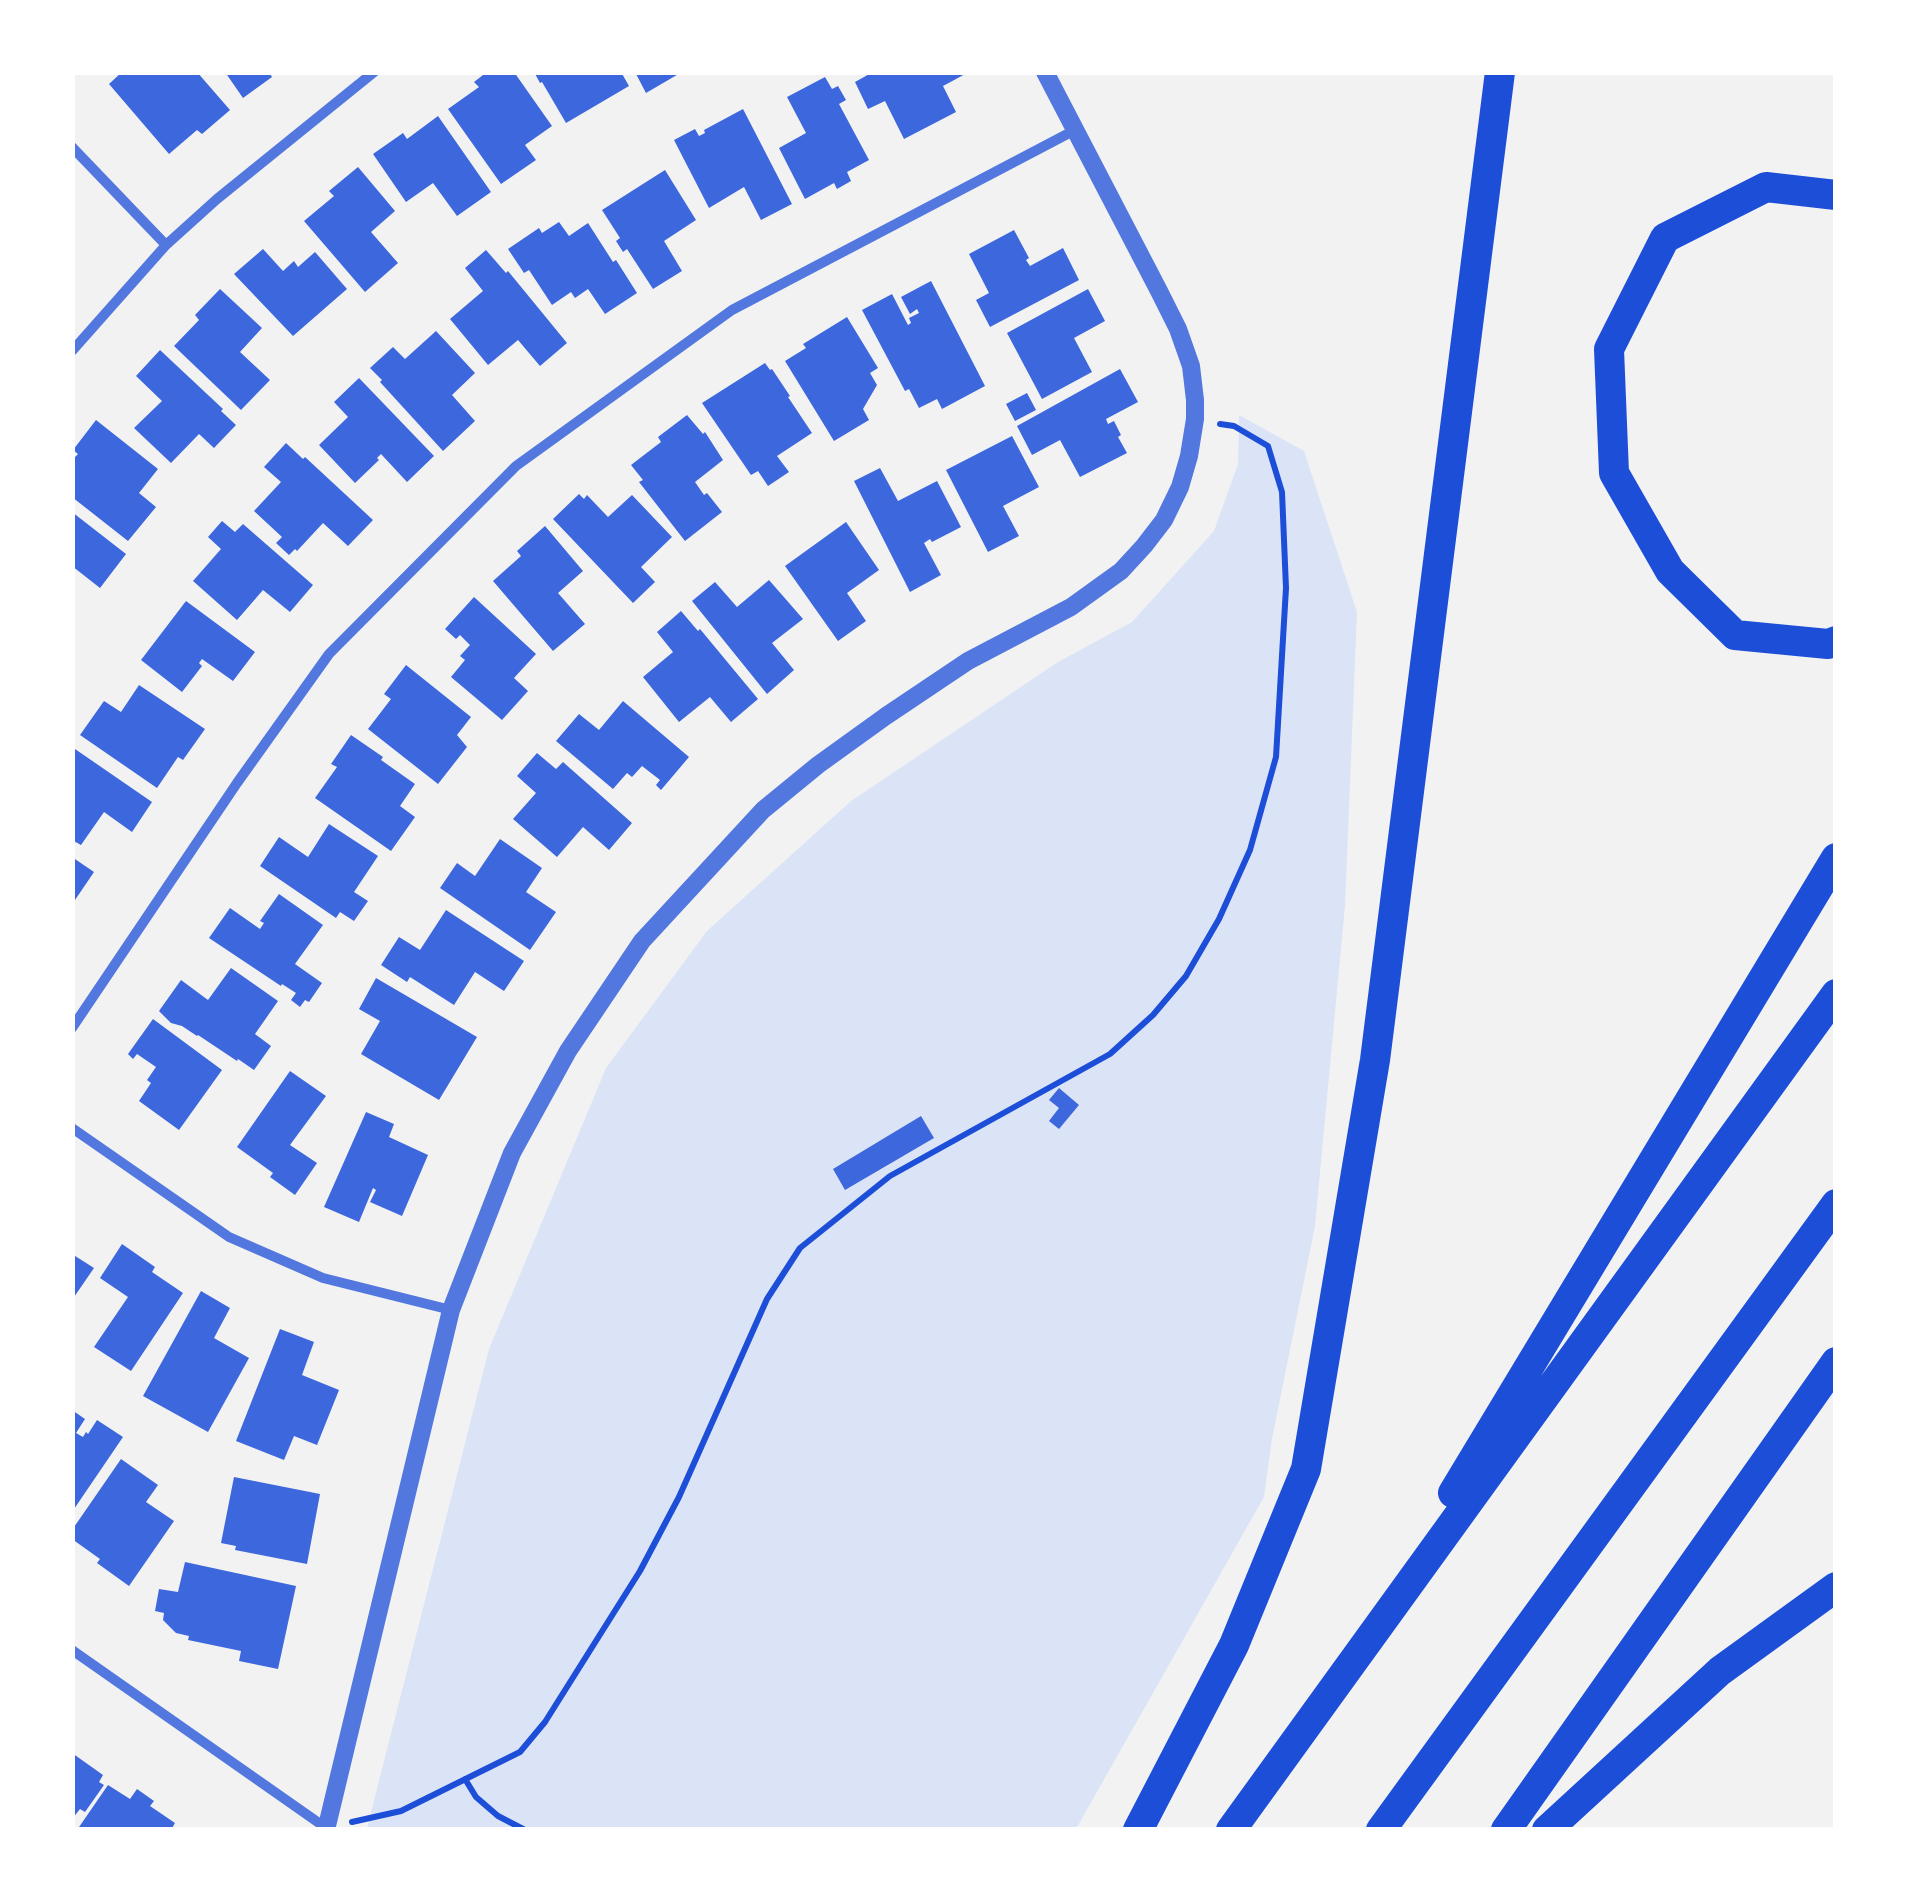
<!DOCTYPE html>
<style>
body{margin:0}
#map{position:relative;width:1908px;height:1902px;overflow:hidden;background:#f2f2f2;font-family:Quicksand,sans-serif}
canvas{display:block}
.frame{position:absolute;inset:0;border:75px solid #fff;pointer-events:none}
</style>
<div id="map">
<canvas width="1908" height="1902"></canvas>
<div class="frame"></div>
</div>
<script>
const ctx = document.querySelector('canvas').getContext('2d');
ctx.lineJoin = 'round';
function fillPath(path, color) {
  ctx.fillStyle = color;
  ctx.fill(path, 'evenodd');
}
function toPath(rows) {
  const path = new Path2D();
  for (const r of rows) {
    path.moveTo(r[0], r[1]);
    for (let i = 2; i < r.length; i += 2) path.lineTo(r[i], r[i + 1]);
  }
  return path;
}
function strokePath(path, color, width, dash) {
  ctx.strokeStyle = color;
  ctx.lineWidth = width;
  ctx.lineCap = dash ? 'butt' : 'round';
  ctx.setLineDash(dash || []);
  ctx.stroke(path);
}
const green = toPath([
 [1239,415,1304,451,1357,612,1345,906,1315,1226,1272,1439,1264,1497,1076,1829,369,1830,367,1828,489,1349,606,1068,707,931,851,801,1058,662,1132,622,1214,531,1238,464]
]);
const building = toPath([
 [122,72,197,72,230,110,202,134,197,130,169,154,109,84],
 [225,72,269,72,272,77,243,98],
 [487,72,514,72,552,126,525,145,536,160,501,184,448,109,479,87,474,82],
 [534,72,621,72,629,86,566,123,542,82,540,83],
 [635,72,682,72,646,93],
 [873,72,969,72,943,86,956,112,904,139,885,101,868,109,855,82],
 [825,77,832,89,838,86,846,100,839,104,869,160,847,172,851,181,837,189,834,183,805,199,779,148,806,133,787,97],
 [743,109,792,204,761,220,744,187,709,208,674,140,695,129,699,136,705,133,704,130],
 [438,116,491,192,457,216,433,183,406,202,373,154,403,133,407,139],
 [358,167,395,211,371,232,398,263,365,292,304,221,334,196,329,191],
 [665,170,696,220,664,241,682,271,653,289,627,249,623,252,616,241,620,238,602,210],
 [559,222,569,236,588,223,613,262,616,260,637,293,605,314,588,289,575,298,571,292,552,305,529,270,524,273,508,249,539,228,542,233],
 [1014,230,1029,258,1026,260,1030,266,1063,248,1079,280,990,327,976,300,989,293,969,254],
 [263,249,283,271,294,261,298,267,315,252,347,289,293,336,234,274],
 [486,250,506,273,508,271,567,343,540,366,518,340,488,365,450,319,483,291,465,268],
 [931,281,985,386,942,409,937,399,919,408,909,389,905,391,862,310,892,294,908,325,911,323,909,318,919,313,917,309,910,314,901,297],
 [220,289,262,328,240,352,270,380,241,410,174,346,199,320,195,315],
 [1088,289,1105,321,1074,338,1092,372,1042,399,1007,333],
 [847,317,878,368,870,373,877,385,863,409,869,420,834,441,785,361,806,348,803,344],
 [436,331,475,373,452,395,475,421,443,451,380,382,382,380,370,368,393,347,405,359],
 [160,350,223,409,221,411,236,425,214,448,199,434,171,463,134,428,162,401,136,376],
 [765,363,770,370,772,369,790,396,788,397,812,433,777,456,789,472,768,486,758,471,751,475,702,403],
 [1120,369,1138,402,1106,419,1108,424,1114,421,1121,435,1118,437,1127,453,1080,477,1060,440,1032,455,1017,426],
 [359,378,434,456,407,482,381,454,377,458,379,460,355,483,319,445,348,417,334,402],
 [1027,393,1036,410,1015,421,1006,404],
 [687,415,703,434,705,432,723,460,695,482,704,495,707,493,722,512,685,541,639,482,643,480,631,465,661,442,658,437],
 [96,420,158,469,139,493,156,507,128,541,72,497,72,460,78,454,73,450],
 [1012,436,1039,487,1003,506,1019,536,988,552,946,470],
 [286,443,303,459,305,457,373,520,348,546,323,523,297,551,295,549,289,555,276,543,282,537,254,511,281,482,264,467],
 [880,468,898,501,937,481,961,527,932,542,930,539,924,543,941,575,910,592,854,481],
 [579,494,584,499,587,495,608,517,632,495,672,537,641,567,655,582,633,603,553,519],
 [72,512,126,554,100,588,72,566],
 [222,521,235,532,243,524,313,585,290,612,263,590,237,620,193,581,221,549,208,537],
 [846,522,879,570,847,593,866,621,838,641,785,566],
 [545,526,583,571,558,593,585,624,553,651,493,581,521,556,517,551],
 [769,580,803,619,772,643,794,670,767,694,692,601,715,582,737,607],
 [474,597,536,654,514,678,528,691,502,720,451,677,465,660,460,656,470,645,460,635,456,639,445,629],
 [186,601,255,652,233,681,202,659,199,663,202,666,182,692,141,660],
 [681,611,698,631,700,629,758,699,731,722,710,697,679,722,643,677,673,652,657,632],
 [406,665,471,717,457,735,467,747,438,784,368,729,391,699,384,694],
 [139,685,205,729,183,760,178,757,157,788,80,735,104,701,121,712],
 [623,701,689,757,661,790,656,785,660,780,642,766,632,777,627,773,613,789,556,741,579,714,599,730],
 [351,735,383,757,381,760,415,784,400,806,415,817,391,851,315,798,337,767,331,764],
 [75,749,152,802,132,832,104,812,81,845,72,840,72,753],
 [537,753,556,769,563,762,632,823,609,850,583,827,557,857,513,819,536,793,517,776],
 [329,824,378,856,354,892,368,901,354,921,340,912,336,918,260,866,279,837,308,857],
 [500,839,542,868,526,892,556,912,530,950,440,888,457,863,475,876],
 [72,857,94,872,75,900,72,898],
 [279,894,323,925,295,964,322,983,309,1002,305,1000,300,1007,291,1000,296,993,282,984,281,986,209,938,230,908,260,929,264,923,260,921],
 [446,910,524,961,504,991,475,972,454,1005,410,977,407,982,381,965,399,937,420,950],
 [231,968,278,1001,255,1034,271,1046,254,1070,238,1059,237,1061,198,1035,197,1036,182,1026,171,1023,159,1011,181,980,208,1000],
 [376,978,477,1037,439,1100,361,1054,380,1021,359,1009],
 [153,1019,222,1070,179,1130,139,1101,151,1083,147,1080,156,1067,137,1054,133,1059,128,1054],
 [290,1071,326,1096,290,1145,317,1163,295,1195,270,1177,273,1173,237,1147],
 [1059,1088,1079,1105,1059,1129,1049,1121,1059,1108,1049,1100],
 [366,1112,394,1124,389,1137,428,1155,402,1216,370,1202,376,1190,373,1188,359,1222,324,1207],
 [921,1116,934,1138,845,1190,833,1169],
 [122,1244,155,1267,152,1272,183,1293,131,1371,94,1347,128,1297,100,1278],
 [72,1254,94,1268,72,1300],
 [201,1291,230,1308,214,1338,249,1358,208,1432,143,1396],
 [280,1329,314,1342,302,1375,339,1390,317,1445,294,1436,284,1460,236,1441],
 [72,1410,85,1419,76,1433,83,1437,86,1432,88,1434,97,1420,123,1437,72,1512],
 [121,1459,158,1485,146,1502,174,1521,129,1586,97,1563,100,1559,72,1539,72,1530],
 [234,1477,320,1494,307,1564,235,1550,236,1546,221,1543],
 [185,1562,296,1586,278,1669,239,1661,241,1651,188,1640,189,1636,176,1633,163,1620,164,1613,155,1611,159,1589,178,1592],
 [72,1753,103,1775,99,1782,104,1785,85,1812,80,1809,72,1819],
 [108,1785,130,1799,137,1789,154,1801,150,1806,175,1823,171,1830,77,1830]
]);
const path = toPath([
 [465,1779,476,1797,498,1816,525,1830],
 [352,1822,401,1811,520,1752,545,1722,640,1571,679,1497,767,1299,800,1248,890,1176,1110,1054,1153,1015,1186,976,1219,919,1250,850,1276,757,1286,588,1282,492,1268,446,1234,426,1220,424]
]);
const minor = toPath([
 [72,147,166,245],
 [72,351,166,245,217,199,374,72],
 [72,1028,237,783,329,654,516,466,732,310,1075,130],
 [72,1128,229,1237,323,1278,451,1310],
 [72,1650,329,1830]
]);
const tertiary = toPath([
 [326,1830,451,1310,512,1153,568,1051,642,941,763,810,818,765,886,716,968,661,1071,607,1121,571,1144,546,1164,520,1180,487,1189,456,1195,419,1195,400,1191,366,1178,329,1159,291,1045,72]
]);
const motorway = toPath([
 [1836,195,1766,187,1665,238,1609,349,1614,473,1670,571,1735,635,1828,644,1836,641],
 [1453,1493,1836,858],
 [1138,1830,1234,1645,1306,1469,1375,1060,1500,72],
 [1231,1830,1836,994],
 [1381,1830,1836,1204],
 [1506,1830,1836,1362],
 [1547,1830,1720,1671,1836,1587]
]);
fillPath(green, '#dbe4f7');
fillPath(building, '#3d67dc');
strokePath(path, '#1d4ed8', 6);
strokePath(minor, '#5277de', 10);
strokePath(tertiary, '#5277de', 18);
strokePath(motorway, '#1d4ed8', 30);
</script>
